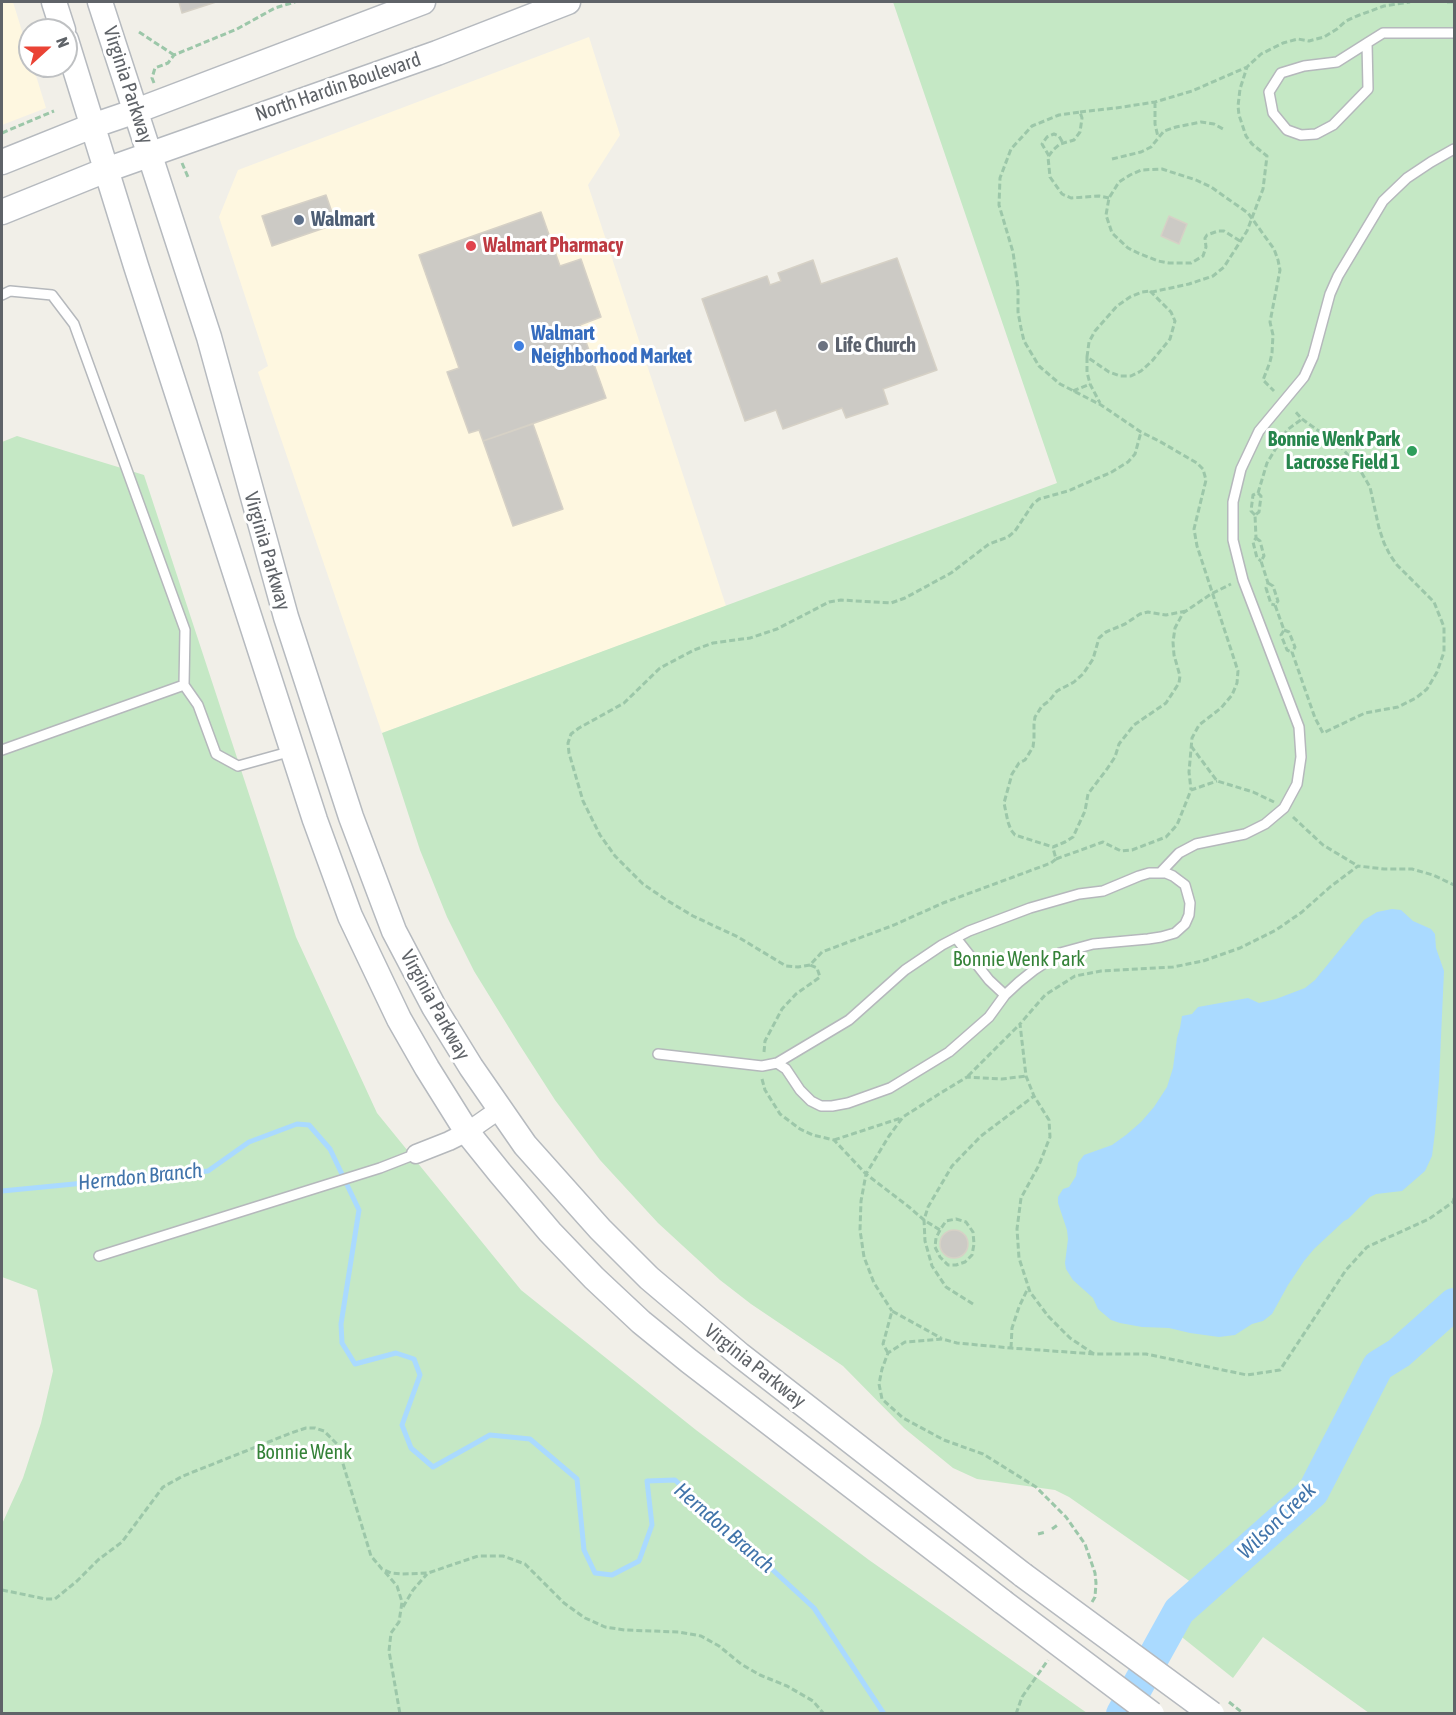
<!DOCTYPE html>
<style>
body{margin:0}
#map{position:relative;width:1456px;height:1715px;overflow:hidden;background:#f1efe8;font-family:"Asap Condensed",sans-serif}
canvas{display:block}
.frame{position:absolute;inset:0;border:3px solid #5f6368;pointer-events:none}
.north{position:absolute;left:18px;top:18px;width:60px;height:60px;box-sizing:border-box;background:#fff;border:2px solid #bfc1c3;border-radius:50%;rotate:69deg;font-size:16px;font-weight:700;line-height:24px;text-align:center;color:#5f6368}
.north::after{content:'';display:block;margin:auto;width:21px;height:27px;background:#ea4335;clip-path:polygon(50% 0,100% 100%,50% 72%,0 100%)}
</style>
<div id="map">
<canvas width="1456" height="1715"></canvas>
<div class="frame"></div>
<div class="north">N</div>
</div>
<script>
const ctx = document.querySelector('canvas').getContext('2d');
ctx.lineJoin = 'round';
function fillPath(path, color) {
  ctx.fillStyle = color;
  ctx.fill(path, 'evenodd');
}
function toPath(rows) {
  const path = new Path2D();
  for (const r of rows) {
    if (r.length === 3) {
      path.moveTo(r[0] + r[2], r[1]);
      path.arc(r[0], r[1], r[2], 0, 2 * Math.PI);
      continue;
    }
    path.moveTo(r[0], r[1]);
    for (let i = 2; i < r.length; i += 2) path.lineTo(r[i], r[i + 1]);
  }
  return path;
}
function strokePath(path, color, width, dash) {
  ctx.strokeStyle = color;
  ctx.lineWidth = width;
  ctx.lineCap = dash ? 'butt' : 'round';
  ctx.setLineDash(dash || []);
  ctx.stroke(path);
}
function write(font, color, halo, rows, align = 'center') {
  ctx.font = font + ' "Asap Condensed",sans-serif';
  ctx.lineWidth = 6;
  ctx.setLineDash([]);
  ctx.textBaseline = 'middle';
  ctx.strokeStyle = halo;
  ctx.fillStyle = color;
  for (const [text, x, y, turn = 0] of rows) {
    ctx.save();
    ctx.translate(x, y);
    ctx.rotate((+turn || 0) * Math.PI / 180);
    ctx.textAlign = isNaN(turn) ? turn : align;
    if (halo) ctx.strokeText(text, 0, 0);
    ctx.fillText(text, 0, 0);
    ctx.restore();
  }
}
const commercial = toPath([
 [2,2,13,2,30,57,30,66,33,66,46,108,2,125],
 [589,37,620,135,588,185,726,606,382,733,258,372,268,366,219,217,238,170]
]);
const green = toPath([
 [893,2,1454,2,1454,1713,1369,1713,1263,1637,1233,1678,1163,1622,1198,1587,1069,1497,1055,1490,977,1479,953,1468,904,1428,843,1366,751,1304,720,1280,658,1223,600,1160,555,1100,519,1044,474,971,447,917,420,850,382,733,1057,483],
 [17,436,144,475,296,937,377,1113,521,1290,696,1430,869,1560,1087,1713,2,1713,2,1524,23,1478,41,1423,53,1371,37,1290,2,1277,2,442]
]);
const water = toPath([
 [1392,909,1401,910,1413,921,1431,929,1435,934,1436,948,1444,971,1439,1081,1435,1132,1432,1156,1425,1171,1402,1191,1376,1194,1370,1197,1348,1219,1344,1221,1314,1249,1304,1261,1288,1285,1272,1314,1263,1321,1252,1324,1235,1335,1219,1337,1190,1333,1169,1328,1142,1327,1120,1323,1111,1320,1098,1309,1093,1298,1073,1280,1066,1269,1065,1263,1068,1239,1067,1230,1058,1203,1058,1197,1063,1189,1069,1187,1076,1176,1078,1163,1084,1155,1112,1145,1126,1135,1141,1122,1154,1107,1167,1087,1173,1068,1177,1038,1180,1028,1182,1016,1192,1014,1198,1007,1248,998,1259,1003,1276,999,1305,988,1315,980,1364,920,1377,912]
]);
const stream = toPath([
 [2,1191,208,1171,249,1142,297,1124,309,1125,330,1149,359,1210,341,1324,342,1343,355,1364,396,1353,414,1359,420,1375,402,1425,411,1448,433,1467,490,1435,530,1439,577,1479,584,1550,595,1573,612,1575,639,1561,652,1525,647,1481,675,1480,814,1608,884,1714]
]);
const river = toPath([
 [1122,1714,1179,1611,1313,1492,1378,1366,1399,1353,1454,1304]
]);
const building = toPath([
 [179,2,216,2,182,13,179,2],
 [326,195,336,224,272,246,262,216,326,195],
 [541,212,560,266,581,259,601,317,580,325,606,398,483,441,479,430,469,433,447,372,459,368,419,255,541,212],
 [1169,216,1187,224,1179,244,1161,236,1169,216],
 [897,258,937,370,883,389,888,404,846,418,842,408,783,429,776,410,745,421,702,299,767,276,770,285,781,281,778,273,813,260,821,284,897,258],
 [533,424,563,509,513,526,483,441,533,424],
 [954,1244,14]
]);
const path = toPath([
 [1447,2,1454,2],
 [139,32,174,55],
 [154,83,152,78,155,68,168,63,174,55,237,29,275,8,295,2],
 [1155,102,1155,124,1158,137],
 [1080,112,1116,108,1155,102,1192,91,1247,67],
 [2,133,54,111],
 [1049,156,1042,144,1047,137,1054,134,1059,136,1063,143],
 [1112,159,1141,152,1151,147,1164,131,1176,127,1201,122,1214,124,1225,130],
 [182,163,188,177],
 [1109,198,1099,196,1071,198,1062,194,1050,177,1048,157,1053,150,1060,144,1074,140,1080,132,1082,118,1080,112,1059,115,1032,126,1011,149,1000,178,999,205,1013,252,1018,288,1018,312,1021,328,1024,341,1039,366,1060,384,1101,405,1141,432,1159,441,1197,463,1203,469,1206,480,1194,529,1197,546,1238,671,1237,683,1232,695,1221,708,1199,725,1192,738,1189,772,1191,790],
 [1240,241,1224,231,1218,231,1207,235,1205,238,1206,247,1203,256,1191,263,1169,263,1158,261,1138,253,1128,248,1112,233,1106,215,1109,198,1119,182,1130,175,1141,170,1162,169,1196,180,1211,187,1248,213,1274,249,1278,260,1280,270,1270,322,1273,335,1272,353,1270,362,1263,380,1274,391],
 [1150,291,1171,312,1175,321,1170,339,1152,361,1141,371,1131,376,1120,376,1109,372,1087,357,1089,342,1095,331,1117,306,1130,297,1142,292,1150,291,1152,292,1189,284,1213,276,1224,267,1247,231,1263,189,1267,156,1252,144,1246,136,1239,115,1238,106,1240,89,1247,67,1261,54,1283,43,1298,39,1309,41,1324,37,1337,29,1346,21,1357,16,1384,6,1410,2],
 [1087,357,1087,372,1090,384,1100,403],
 [1073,391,1090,384],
 [1258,493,1261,496,1259,512,1255,515,1256,538,1253,542,1257,558,1261,561],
 [1255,515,1251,511,1253,495,1258,493,1267,463,1287,430,1302,419],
 [1256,538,1260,541,1264,556,1261,561,1268,583,1266,588,1271,604,1275,605],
 [1268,583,1273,586,1278,601,1275,605,1284,630,1281,635,1287,650,1292,652],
 [1186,611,1166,615,1148,612,1140,614,1125,624,1106,632,1099,638,1093,659,1083,674,1074,682,1057,691,1049,701,1042,706,1035,717,1034,724,1034,739,1033,747,1025,760,1019,763,1012,774,1004,803,1008,822,1011,830,1015,835,1053,847,1065,842,1073,837,1085,811,1088,794,1107,769,1115,757,1119,744,1134,725,1166,703,1179,683,1180,676,1174,655,1173,642,1175,628,1183,613,1211,594,1231,584],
 [1284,630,1289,632,1295,647,1292,652,1315,718,1323,733,1365,713,1398,707,1416,698,1427,689,1437,672,1444,652,1444,627,1434,602,1397,565,1390,555,1384,543,1379,528,1370,487,1357,465,1340,446,1302,419,1294,410],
 [1191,746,1217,781,1253,792,1274,802],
 [1293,817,1323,845,1358,866],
 [1056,859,1103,842,1121,851,1132,850,1166,837,1177,825,1191,790,1217,781],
 [810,965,798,967,786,966,738,937,693,916,668,901,643,884,615,856,600,835,583,801,569,753,568,743,571,734,579,728,624,703,660,668,694,650,713,643,750,638,777,629,829,602,841,600,891,603,905,598,951,573,989,544,1008,537,1015,531,1033,504,1039,499,1068,491,1093,480,1110,473,1128,462,1135,454,1141,432],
 [764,1052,765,1041,782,1009,796,994,820,977,817,968,810,965,822,952,894,925,943,903,1051,863,1056,859,1053,848],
 [968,1076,1020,1024],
 [762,1079,765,1090,780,1114,800,1129,813,1135,834,1140,866,1174,861,1201,860,1230,864,1257,874,1283,892,1311],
 [834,1140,901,1118],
 [940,1230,936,1238,935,1247,940,1257,948,1265,956,1265,965,1262,972,1255,974,1244,973,1232,966,1222,956,1219,946,1221,940,1230,924,1220,909,1207,866,1174,889,1136,903,1117,939,1094,967,1077,1002,1079,1026,1076],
 [973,1304,946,1287,932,1266,925,1241,924,1220,928,1207,952,1166,981,1136,1034,1096],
 [1011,1348,1012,1328,1019,1307,1028,1288],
 [888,1353,883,1344,892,1311,941,1338],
 [1094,1354,1070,1338,1048,1316,1030,1292,1019,1258,1017,1229,1021,1198,1039,1165,1050,1137,1049,1120,1034,1096,1026,1076,1020,1024,1045,995,1075,976,1101,971,1173,967,1203,961,1240,948,1276,930,1302,912,1330,887,1358,866,1384,869,1412,869,1433,875,1454,885],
 [1052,1529,1059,1524],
 [1038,1534,1046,1532],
 [385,1572,397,1586,402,1602,399,1622,391,1633,389,1651,400,1714],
 [2,1590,46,1599,55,1599,77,1581,98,1560,122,1542,163,1487,183,1476,291,1433,306,1428,315,1428,324,1431,337,1444,371,1556,382,1569,391,1573,402,1574,428,1573,478,1556,503,1556,525,1564,564,1603,585,1618,605,1627,625,1630,679,1632,701,1636,719,1646,741,1664,760,1675,787,1686,813,1701,824,1714],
 [1092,1602,1095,1597,1096,1583,1095,1573,1085,1544,1066,1517,1036,1487,983,1454,944,1440,903,1418,882,1399,879,1384,882,1369,888,1353,905,1342,942,1339,957,1343,1011,1348,1095,1354,1146,1354,1247,1375,1280,1370,1346,1270,1367,1247,1429,1219,1453,1202,1454,1198],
 [403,1607,413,1590,427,1574],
 [1016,1714,1022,1697,1048,1660]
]);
const lane = toPath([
 [1367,43,1368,89,1333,125,1316,134,1301,135,1287,130,1273,113,1269,92,1281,73,1304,66,1337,62,1367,43,1383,33,1454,33],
 [2,295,10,291,52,295,74,324,185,630,184,685],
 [2,750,184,685,198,705,216,754,238,766,292,751],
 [1161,872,1179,853,1196,844,1245,834,1265,824,1284,808,1297,784,1301,757,1299,727,1243,580,1233,540,1233,502,1241,469,1259,431,1304,377,1313,357,1330,294,1338,276,1383,201,1407,178,1431,162,1454,149],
 [956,938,989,980,1005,995],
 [658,1054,762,1066,777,1063,849,1020,905,970,942,945,969,931,1030,908,1079,894,1103,891,1139,876,1149,873,1166,873,1173,876,1185,885,1190,903,1189,915,1185,924,1175,933,1161,937,1148,939,1093,944,1060,953,1034,970,1019,982,1005,995,989,1017,949,1052,890,1088,848,1103,832,1106,821,1106,811,1101,800,1090,786,1069,777,1063],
 [99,1256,380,1168,416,1154]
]);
const street = toPath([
 [416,1154,449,1141,467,1132,500,1109]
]);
const secondary = toPath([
 [54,2,63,30],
 [100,2,209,337,286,617,351,817,394,931,434,1007,471,1067,525,1145,600,1229,649,1278,740,1355,1023,1575],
 [66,40,136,266,315,820,350,916,399,1019,427,1068,467,1132,500,1173,550,1232,594,1278,641,1322,689,1361,1003,1602],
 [2,162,92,126,136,111,423,2],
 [2,212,106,170,437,53,568,2]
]);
const pathBridge = toPath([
 [1229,1702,1244,1714]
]);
const secondaryBridge = toPath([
 [1023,1575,1212,1714],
 [1003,1602,1152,1714]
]);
const markers = [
 [299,220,6,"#5c6f8a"],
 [471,246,6,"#e0444e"],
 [519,346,6,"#3f7fe0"],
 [823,346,6,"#6b7280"],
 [1412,451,6,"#2e9e5b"]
];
const streetNames = [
 ["Virginia Parkway",128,85,72],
 ["North Hardin Boulevard",338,87,-19],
 ["Virginia Parkway",267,551,74],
 ["Virginia Parkway",435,1005,61],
 ["Virginia Parkway",755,1366,38]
];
const serviceNames = [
 ["Walmart",311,220]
];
const healthNames = [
 ["Walmart Pharmacy",483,246]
];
const shopNames = [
 ["Walmart",531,334],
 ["Neighborhood Market",531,357]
];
const worshipNames = [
 ["Life Church",835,346]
];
const leisureNames = [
 ["Bonnie Wenk Park",1400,440],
 ["Lacrosse Field 1",1400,463]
];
const parkNames = [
 ["Bonnie Wenk Park",1019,960],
 ["Bonnie Wenk",304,1453]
];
const waterNames = [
 ["Herndon Branch",140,1177,-6],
 ["Wilson Creek",1277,1521,-44],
 ["Herndon Branch",724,1528,41]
];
fillPath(commercial, '#fef7e0');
fillPath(green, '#c5e8c5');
fillPath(water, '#aadaff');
strokePath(stream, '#aadaff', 5);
strokePath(river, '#aadaff', 32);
fillPath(building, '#cccac5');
strokePath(building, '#d6d1c6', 1.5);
strokePath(lane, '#b5b8bc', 12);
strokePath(street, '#b5b8bc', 21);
strokePath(secondary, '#b6babf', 27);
strokePath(path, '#9cc7a9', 3, [6, 3]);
strokePath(lane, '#fff', 9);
strokePath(street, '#fff', 18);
strokePath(secondary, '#fff', 24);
strokePath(secondaryBridge, '#b6babf', 27, []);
strokePath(pathBridge, '#9cc7a9', 3, [6, 3]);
strokePath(secondaryBridge, '#fff', 24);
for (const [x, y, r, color] of markers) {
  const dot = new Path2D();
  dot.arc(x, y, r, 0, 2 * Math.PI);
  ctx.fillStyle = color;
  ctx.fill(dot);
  strokePath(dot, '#fff', 2);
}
write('20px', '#5f6368', '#fff', streetNames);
write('bold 20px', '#4e5e75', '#fff', serviceNames, 'left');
write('bold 20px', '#be3a42', '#fff', healthNames, 'left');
write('bold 20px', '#366cbe', '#fff', shopNames, 'left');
write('bold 20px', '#5b616d', '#fff', worshipNames, 'left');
write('bold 20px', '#27864d', '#fff', leisureNames, 'right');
write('20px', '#348238', '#fff', parkNames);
write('italic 21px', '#4174aa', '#fff', waterNames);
</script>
